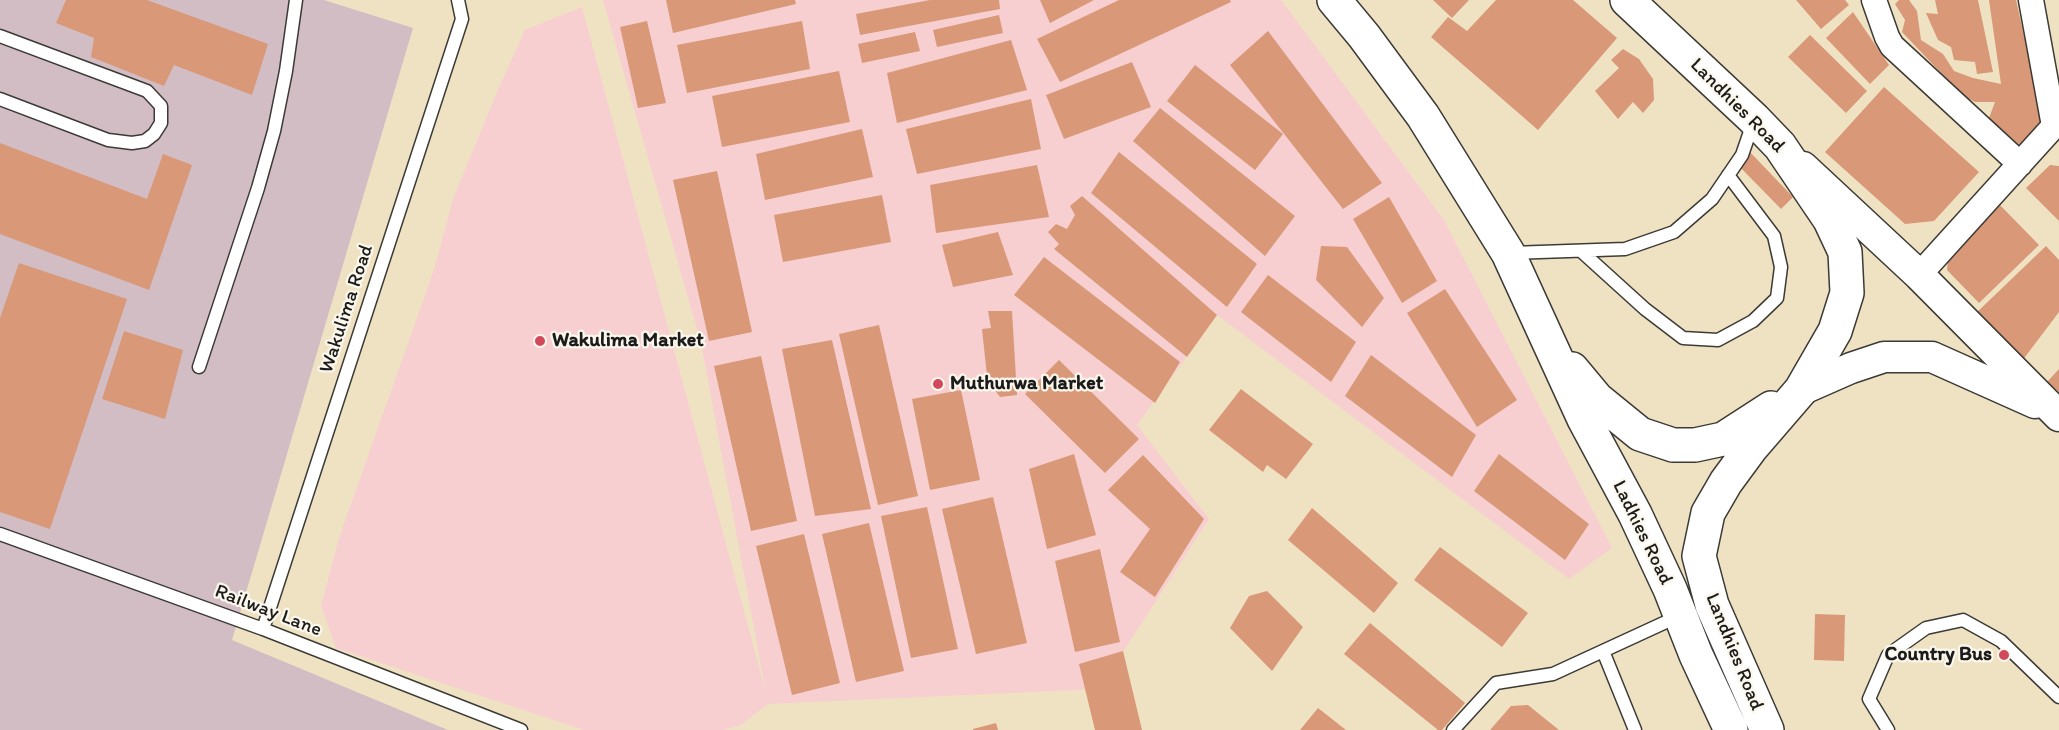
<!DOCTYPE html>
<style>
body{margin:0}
canvas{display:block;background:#efe2c2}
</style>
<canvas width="2059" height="730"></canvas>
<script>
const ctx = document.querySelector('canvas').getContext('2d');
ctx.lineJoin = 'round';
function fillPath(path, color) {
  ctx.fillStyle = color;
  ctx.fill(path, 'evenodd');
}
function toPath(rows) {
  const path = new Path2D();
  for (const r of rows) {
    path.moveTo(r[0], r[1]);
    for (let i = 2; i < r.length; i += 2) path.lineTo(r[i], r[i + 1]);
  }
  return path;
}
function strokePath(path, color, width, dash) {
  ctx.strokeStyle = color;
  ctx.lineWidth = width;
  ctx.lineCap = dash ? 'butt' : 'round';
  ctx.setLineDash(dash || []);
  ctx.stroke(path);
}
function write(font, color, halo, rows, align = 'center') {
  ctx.font = font + ' Itim,sans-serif';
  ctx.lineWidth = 4.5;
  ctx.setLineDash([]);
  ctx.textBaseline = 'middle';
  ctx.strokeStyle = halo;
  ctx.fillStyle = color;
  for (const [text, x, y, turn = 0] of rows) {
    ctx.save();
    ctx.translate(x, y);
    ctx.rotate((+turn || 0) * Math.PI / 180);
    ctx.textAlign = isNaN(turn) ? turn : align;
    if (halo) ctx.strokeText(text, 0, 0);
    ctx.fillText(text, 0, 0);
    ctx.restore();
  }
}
const built = toPath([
 [603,0,1281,0,1444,220,1612,548,1569,579,1217,315,1137,425,1209,519,1099,689,768,704,741,725,723,730,584,730,336,648,321,606,340,535,434,270,453,199,497,92,525,30,582,7,766,693,701,343]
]);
const industrial = toPath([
 [0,0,324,0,413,28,232,640,448,730,0,730]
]);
const building = toPath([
 [66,0,147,0,268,44,252,95,174,65,164,86,91,57,94,38,56,23],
 [666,0,795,0,796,4,673,33],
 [930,0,999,0,1000,9,860,35,856,14],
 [1040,0,1094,0,1050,23],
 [1119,0,1230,0,1231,2,1060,82,1037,39],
 [1433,0,1469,0,1452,18],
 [1496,0,1573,0,1617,38,1538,130,1431,37,1448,17,1467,31],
 [1796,0,1845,0,1849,5,1821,29],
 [1899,0,1909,0,1917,11,1921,40,1943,54,1954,71,1973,78,2001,84,1989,0,2016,0,2044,124,2023,148,1989,118,1995,102,1975,102,1962,95,1902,32,1905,20,1895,4],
 [1935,0,1978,0,1993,72,1977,74,1975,62,1954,60,1951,47,1938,40,1926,13,1938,14],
 [1853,12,1889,65,1870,84,1826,38],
 [999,15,1003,33,937,47,933,30],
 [647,21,666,103,638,108,620,27],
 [802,21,810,69,687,93,677,45],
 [1268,31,1382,183,1343,209,1230,65],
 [915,32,920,51,862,63,858,44],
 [1810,35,1867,91,1846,113,1788,57],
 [1011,40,1027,90,897,123,887,73],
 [1623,49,1639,59,1653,79,1654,100,1643,113,1633,102,1618,119,1595,91,1619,68,1611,60],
 [1132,62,1151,107,1064,139,1046,95],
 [1195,65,1283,134,1255,170,1167,101],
 [839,71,850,122,722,147,712,96],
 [1884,87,1979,172,1934,221,1905,224,1825,152],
 [1031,99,1041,149,917,174,906,129],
 [1160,108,1295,216,1265,256,1133,141],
 [862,129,873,177,765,200,756,154],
 [0,143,147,199,163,154,192,165,149,290,0,234],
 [1749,151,1793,197,1781,209,1736,163],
 [1119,152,1257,264,1227,307,1091,193],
 [1037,165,1049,217,936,233,930,185],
 [2050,165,2059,166,2059,221,2026,188],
 [717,171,752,332,709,341,673,180],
 [882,195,891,242,783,262,774,215],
 [1082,196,1217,315,1187,357,1054,249,1059,244,1048,232,1056,224,1067,229,1075,215,1070,206],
 [1389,197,1437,281,1402,303,1353,219],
 [1998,203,2039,245,1979,303,1947,270,1949,250],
 [998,232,1013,275,953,287,942,245],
 [1321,246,1347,247,1384,298,1362,327,1316,280],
 [2046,246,2059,260,2059,312,2019,365,1974,315],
 [1044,257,1180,362,1155,403,1014,295],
 [19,263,127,299,50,529,0,512,0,318],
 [1268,275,1356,342,1331,382,1241,312],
 [1445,289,1517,400,1477,427,1407,313],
 [988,311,1012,311,1017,395,1000,397,995,390,995,378,987,376,982,329,991,328],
 [879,325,918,496,878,505,839,334],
 [124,331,183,350,165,419,102,399],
 [832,340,871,509,815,516,782,349],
 [1371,355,1476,435,1452,477,1345,396],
 [761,356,797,521,751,531,714,366],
 [1059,360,1139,439,1105,473,1025,394],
 [2059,369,2059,392,2047,382],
 [1241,389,1313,444,1286,479,1267,465,1263,472,1209,430],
 [961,390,980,480,930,490,912,399],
 [1074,454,1096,535,1047,549,1029,469],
 [1499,454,1589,524,1565,560,1474,491],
 [1143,455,1204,519,1155,597,1120,572,1150,529,1108,490],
 [993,497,1027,643,976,654,942,509],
 [927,507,958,649,911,658,881,516],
 [1312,508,1398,583,1374,613,1288,540],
 [869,523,904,671,856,682,822,534],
 [804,534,840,683,792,695,756,546],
 [1440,547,1528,613,1502,647,1414,580],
 [1100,549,1120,642,1075,652,1055,561],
 [1267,591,1303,627,1272,671,1230,628,1249,596],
 [1815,614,1845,615,1844,661,1814,660],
 [1370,623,1465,703,1442,730,1438,730,1344,654],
 [1123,651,1142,730,1095,730,1079,664],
 [1528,705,1559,730,1490,730,1511,706],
 [1318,708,1346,730,1300,730],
 [996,723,998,730,973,730,973,729]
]);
const service = toPath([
 [0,36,147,91,161,106,161,123,154,134,145,141,132,143,108,140,0,99],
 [1581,251,1645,309,1683,338,1718,340,1753,321,1777,298,1781,267,1774,236,1728,175],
 [1511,253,1625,249,1674,232,1712,199,1742,155,1753,123],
 [199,367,258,188,274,131,286,71,296,0],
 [0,534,263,629,521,730],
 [263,629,462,19,458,0],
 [1603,651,1635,730],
 [1453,730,1496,683,1553,674,1679,616],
 [1888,730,1869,699,1888,655,1926,628,1963,620,2001,641,2059,697]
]);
const minor = toPath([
 [1874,0,1887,37,1892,46,2020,164],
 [1919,275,2054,126,2031,0]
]);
const tertiary = toPath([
 [1803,167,1919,275,2059,416],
 [1801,390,1851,368,1884,357,1932,357,2035,403]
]);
const secondary = toPath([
 [1334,0,1364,36,1423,116,1508,253,1584,419,1635,514,1670,589,1696,655,1731,730],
 [1627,0,1754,119,1780,146,1830,220,1845,252,1847,293,1835,331,1801,390,1751,448,1726,482,1708,513,1699,556,1712,605,1767,730],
 [1572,369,1597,399,1640,434,1673,445,1695,445,1723,439,1771,408]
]);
const markers = [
 [540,341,6,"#d1495b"],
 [938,384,6,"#d1495b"],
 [2004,655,6,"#d1495b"]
];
const streetNames = [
 ["Landhies Road",1737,106,45],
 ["Wakulima Road",347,309,-72],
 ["Ladhies Road",1642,533,64],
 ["Railway Lane",268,611,21],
 ["Landhies Road",1734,652,68]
];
const poiNames = [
 ["Wakulima Market",552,341],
 ["Muthurwa Market",950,384],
 ["Country Bus",1992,655,"right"]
];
fillPath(built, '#f7cfd0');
fillPath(industrial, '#d2bdc5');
fillPath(building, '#d99877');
strokePath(service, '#3c3a35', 15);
strokePath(minor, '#3c3a35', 27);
strokePath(tertiary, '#3c3a35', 33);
strokePath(secondary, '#3c3a35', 36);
strokePath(service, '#fff', 12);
strokePath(minor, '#fff', 24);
strokePath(tertiary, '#fff', 30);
strokePath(secondary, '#fff', 33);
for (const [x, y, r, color] of markers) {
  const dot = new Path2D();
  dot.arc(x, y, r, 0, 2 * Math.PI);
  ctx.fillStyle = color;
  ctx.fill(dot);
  strokePath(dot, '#fbf7ec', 2);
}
write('20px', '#1c1c1c', '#fbf7ec', streetNames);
write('bold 20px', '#1c1c1c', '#fbf7ec', poiNames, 'left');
</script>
